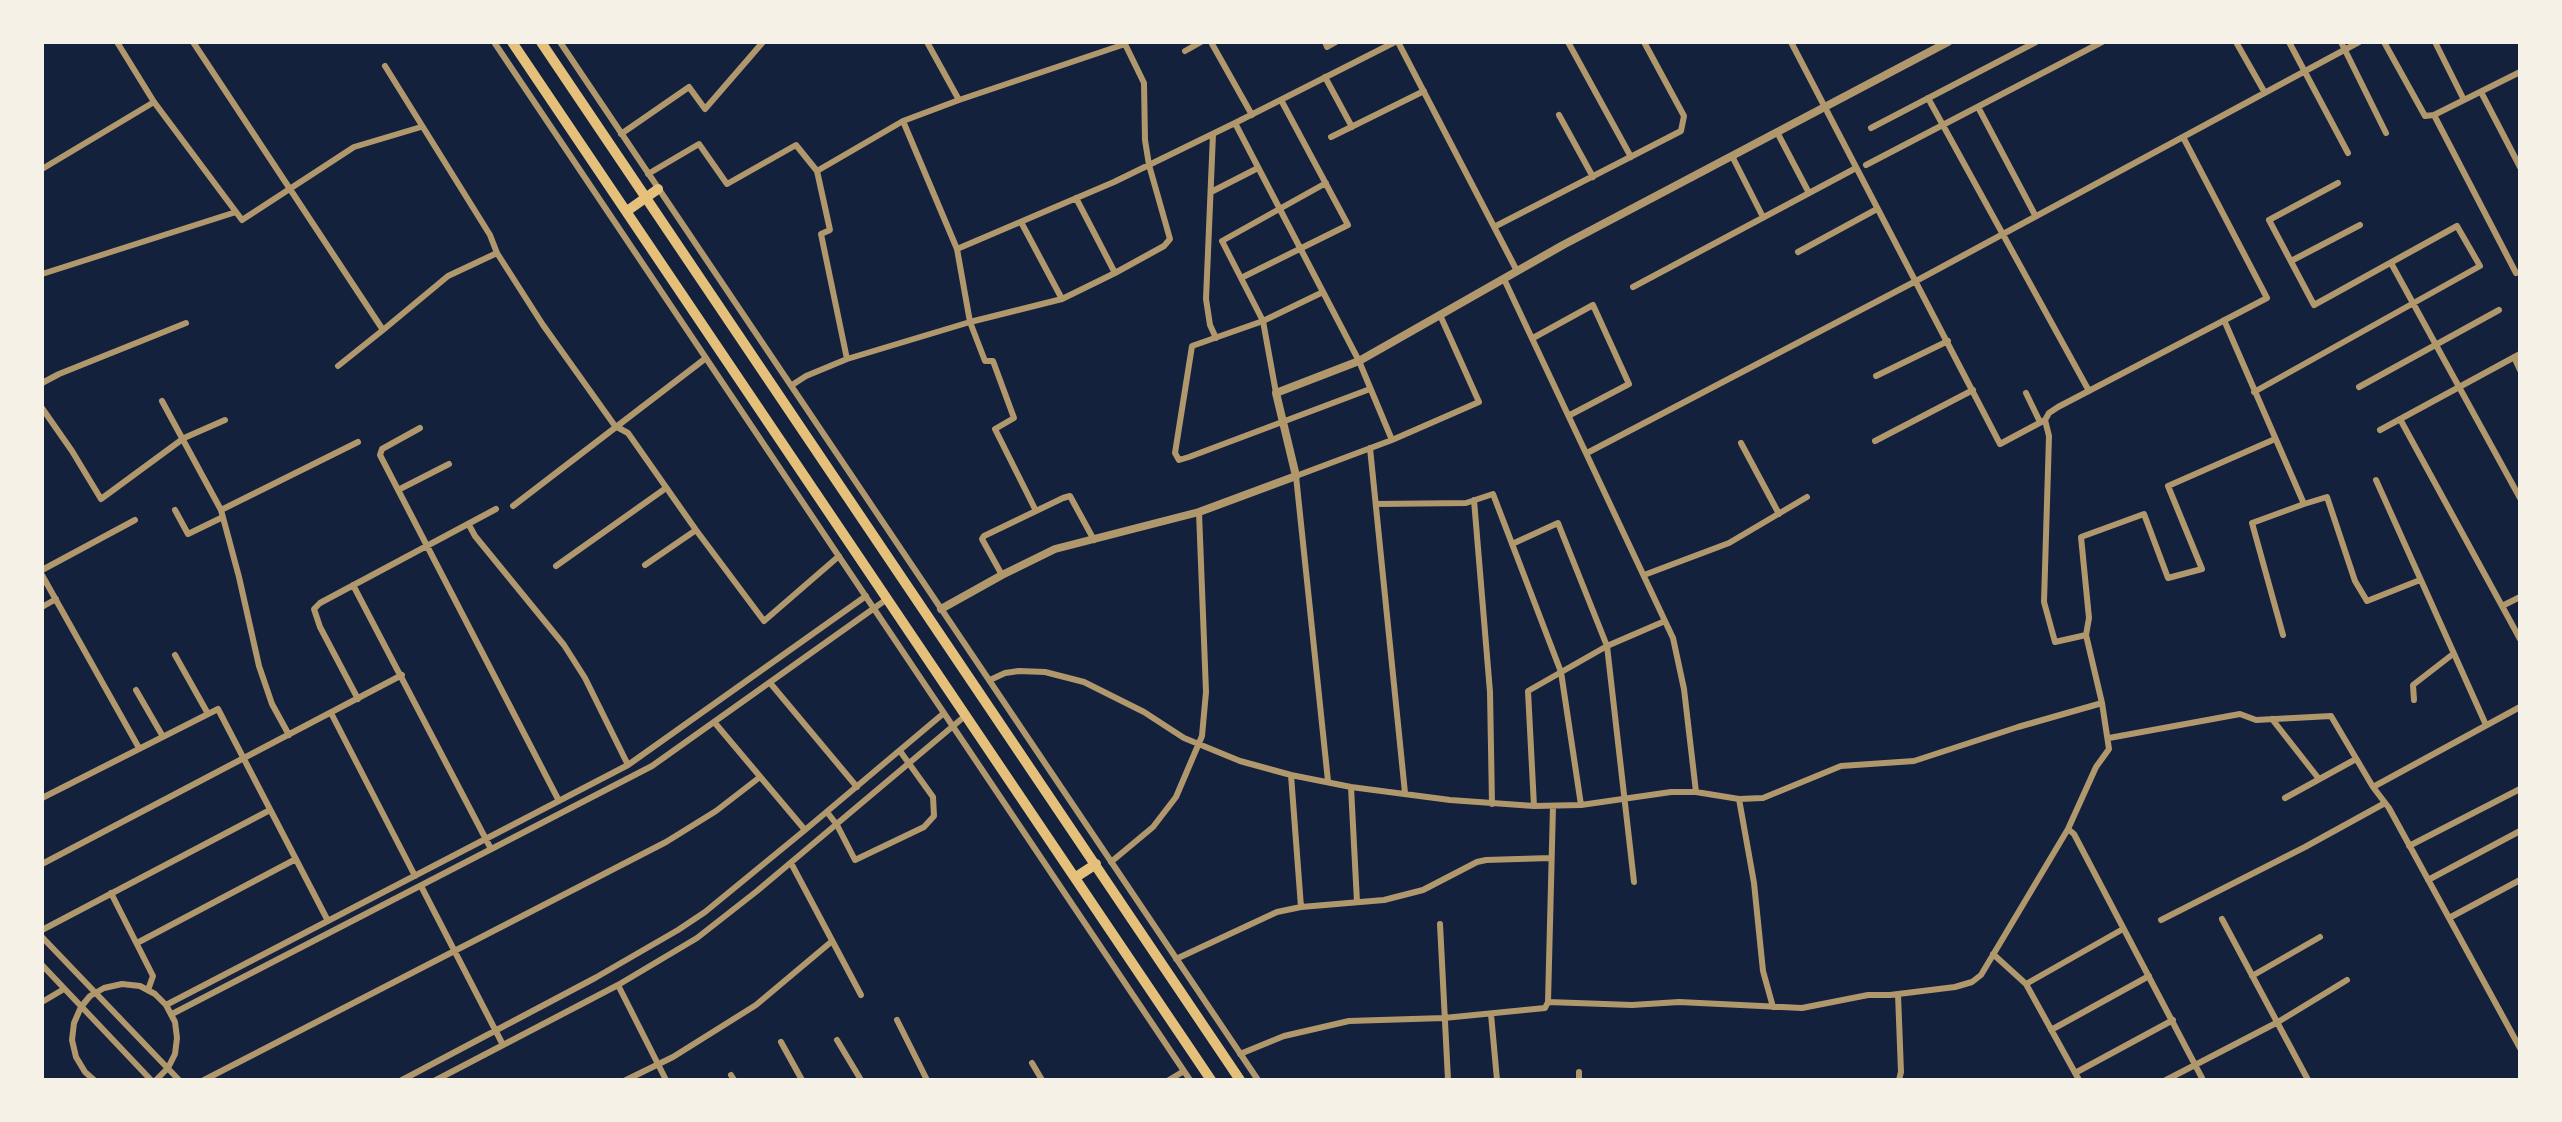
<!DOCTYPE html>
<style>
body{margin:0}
#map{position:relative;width:2562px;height:1122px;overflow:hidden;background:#14213d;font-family:"DM Sans",sans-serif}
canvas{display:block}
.frame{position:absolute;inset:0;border:44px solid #f6f1e7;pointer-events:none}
</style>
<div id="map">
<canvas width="2562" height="1122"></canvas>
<div class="frame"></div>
</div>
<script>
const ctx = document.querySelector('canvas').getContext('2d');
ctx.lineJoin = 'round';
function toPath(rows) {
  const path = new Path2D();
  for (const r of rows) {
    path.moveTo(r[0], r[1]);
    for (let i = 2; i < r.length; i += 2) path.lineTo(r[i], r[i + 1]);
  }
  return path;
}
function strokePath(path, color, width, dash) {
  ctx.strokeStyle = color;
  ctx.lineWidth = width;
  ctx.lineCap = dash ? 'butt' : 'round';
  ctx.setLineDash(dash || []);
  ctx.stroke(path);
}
const minor = toPath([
 [117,42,154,102,242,220,354,147,421,127],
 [193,42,383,330,448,276,497,253,490,235,385,66],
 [494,42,1190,1080],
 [560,42,1258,1080],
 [1211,42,1252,115],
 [1325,42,1327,47,1336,42],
 [1398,42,1517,271],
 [1568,42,1631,157],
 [1791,42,2000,444,2045,420,2049,413,2058,407,2267,298,2183,137],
 [2236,42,2265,93],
 [2289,42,2348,153],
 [2341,42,2386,133],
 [2384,42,2425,116,2434,115],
 [2435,42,2464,100],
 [1185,51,1201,42],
 [1325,77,1352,127],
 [2481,92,2520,167],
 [1928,98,2089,391],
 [959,100,1125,44,1144,83,1145,140,1149,165,1170,239,1164,246,1115,273,1062,299,970,322,985,361,993,361,1014,418,995,429,1036,511],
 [1978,107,2035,215],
 [1559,115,1593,177],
 [1235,123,1395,42],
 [1871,128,2036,42],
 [1777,132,1809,193],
 [621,134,689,87,705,109,763,42],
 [1213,134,1206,299,1210,325,1216,338],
 [1331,137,1424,91],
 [1732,156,1763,217],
 [1866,165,2102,42],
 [42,169,154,102],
 [648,174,699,144,727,184,796,145,817,171],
 [1211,192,1258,168],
 [1076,198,1115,273],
 [1021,222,1062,299],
 [1494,227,1681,131,1684,116,1644,42],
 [957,249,1114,182,1235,123,1359,361,1392,440],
 [1798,252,1877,209],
 [497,253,543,325,615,426,628,433,696,530,764,621,839,556],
 [2291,261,2360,225],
 [2391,263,2520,498],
 [2516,273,2434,115,2520,72],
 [42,274,236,212],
 [1241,278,1348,225,1281,100],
 [1504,279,1673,638,1684,689,1696,792],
 [1633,287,1856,168],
 [1323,292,1263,321,1192,346,1175,453,1179,460,1189,457,1370,389],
 [2224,320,2304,504,2252,523,2283,635],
 [1533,338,1593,305,1629,384,1570,415],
 [2514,357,2520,370],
 [847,359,970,322,957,249,903,121],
 [338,366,383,330],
 [1876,376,1948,341],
 [42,383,59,374,186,323],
 [792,385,806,376,847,359,821,234,830,230,817,171,903,121,959,100,927,42],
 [2359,387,2499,310],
 [2254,392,2480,266,2457,226,2314,305,2269,220,2338,183],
 [1276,393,1263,321,1222,241,1326,183],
 [2026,393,2040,422],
 [162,401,221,510,239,577,259,666,272,704,289,735],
 [42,408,72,451,101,499,184,438,225,420],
 [2400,419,2520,639],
 [420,428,382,449,380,455,559,801],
 [2380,430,2520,354],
 [1875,441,1973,390],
 [1741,443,1779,514],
 [1370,448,1405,793],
 [1587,453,1916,281,2359,42],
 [2376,480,2486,725],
 [398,490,449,464],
 [1474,500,1490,692,1492,804],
 [1376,504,1466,503,1493,494,1561,672,1581,805],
 [2304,504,2327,497,2355,581,2367,601,2420,580],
 [513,506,706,358],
 [175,510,188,534,223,517],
 [221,510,358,442],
 [469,525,475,536,564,645,585,678,628,765],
 [1512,544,1558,523,1607,646,1634,882],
 [645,565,696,530],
 [556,566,666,488],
 [42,570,135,520],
 [42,575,139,748],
 [1002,575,982,539,984,536,1063,498,1070,496,1094,540],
 [1644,575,1729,543,1807,497],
 [353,585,491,849],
 [2502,606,2520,597],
 [42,607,56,599],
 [2086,635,2089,618,2081,537,2144,514,2168,578,2202,569,2168,486,2275,439],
 [175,655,207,712],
 [990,680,1005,673,1019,671,1045,672,1084,682,1144,712,1184,738,1240,761,1291,775,1351,787,1450,800,1534,806,1581,805,1671,792,1696,792,1739,799,1763,798,1841,766,1914,761,2018,727,2102,703],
 [771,684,857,787],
 [136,690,162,735],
 [358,699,320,627,314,609,320,603,496,509],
 [2414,700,2413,685,2453,654],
 [331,713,415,876],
 [2272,719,2319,779],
 [715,723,805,830],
 [2109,738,2240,714,2256,720,2331,716,2373,787,2389,808,2520,1048],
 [1291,775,1301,907],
 [1328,781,1296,476,1392,440,1479,402,1440,315],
 [1351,787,1357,902],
 [2373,787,2520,707],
 [42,798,218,709,328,921],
 [2285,798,2356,759],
 [1739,799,1754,883,1763,971,1773,1007],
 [1534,806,1528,691,1607,646,1665,621],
 [827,812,837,825,855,860,924,827,934,816,933,797,900,751],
 [2068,829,2074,834,2203,1080],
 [2409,846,2520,789],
 [1111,862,1153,827,1176,797,1202,736,1206,692,1199,512],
 [791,863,861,995],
 [42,864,402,675],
 [2428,880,2520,831],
 [421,886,503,1045],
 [111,893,153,976,148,990],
 [2449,918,2520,880],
 [2222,919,2308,1080],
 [2161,920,2305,847,2385,803],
 [1440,924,1448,1080],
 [42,930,270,810],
 [42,937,179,1080],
 [137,943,296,859],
 [1993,954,2026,984,2079,1080],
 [1176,959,1277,912,1301,907,1384,900,1423,890,1477,862,1486,860,1550,858],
 [42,965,151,1080],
 [2252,976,2320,937],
 [2026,984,2123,929],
 [618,985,666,1080],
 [1898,994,1901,1072,1899,1080],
 [42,1002,64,989],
 [1548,1002,1632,1005,1679,1002,1802,1008,1868,995,1890,995,1955,987,1972,982,1981,975,2068,829,2096,767,2109,749,2102,703,2086,635,2055,642,2044,602,2049,436,2045,420],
 [166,1005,628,765,866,596],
 [172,1014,652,766,887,599],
 [1491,1014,1497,1080],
 [897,1020,927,1080],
 [2051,1030,2149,976],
 [837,1040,861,1080],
 [781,1042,802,1080],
 [1240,1054,1284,1036,1349,1021,1444,1018,1545,1008,1548,1002,1553,806],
 [1032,1063,1042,1080],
 [2075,1073,2173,1020],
 [731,1075,734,1080],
 [94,1080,85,1072,76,1057,72,1040,74,1023,81,1007,90,996,104,988,122,984,140,986,155,994,166,1005,175,1022,177,1038,175,1054,168,1068,156,1080],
 [204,1080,666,842,716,811,760,777],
 [402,1080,595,978,678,930,705,912,805,830,944,713],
 [436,1080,618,985,697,938,757,891,965,716],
 [626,1080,673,1057,756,1005,831,942],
 [1169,1080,1184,1071],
 [1579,1080,1579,1072],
 [2166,1080,2278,1022,2347,980]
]);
const tertiary = toPath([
 [941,609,1002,575,1055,549,1199,512,1296,476,1276,393,1359,361,1563,245,1948,42]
]);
const trunk = toPath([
 [512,42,1211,1080],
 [541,42,1240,1080],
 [627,211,658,189],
 [1076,877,1096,864]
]);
strokePath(minor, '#b1986c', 6);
strokePath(tertiary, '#b1986c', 8);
strokePath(trunk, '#e5c07b', 10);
</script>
